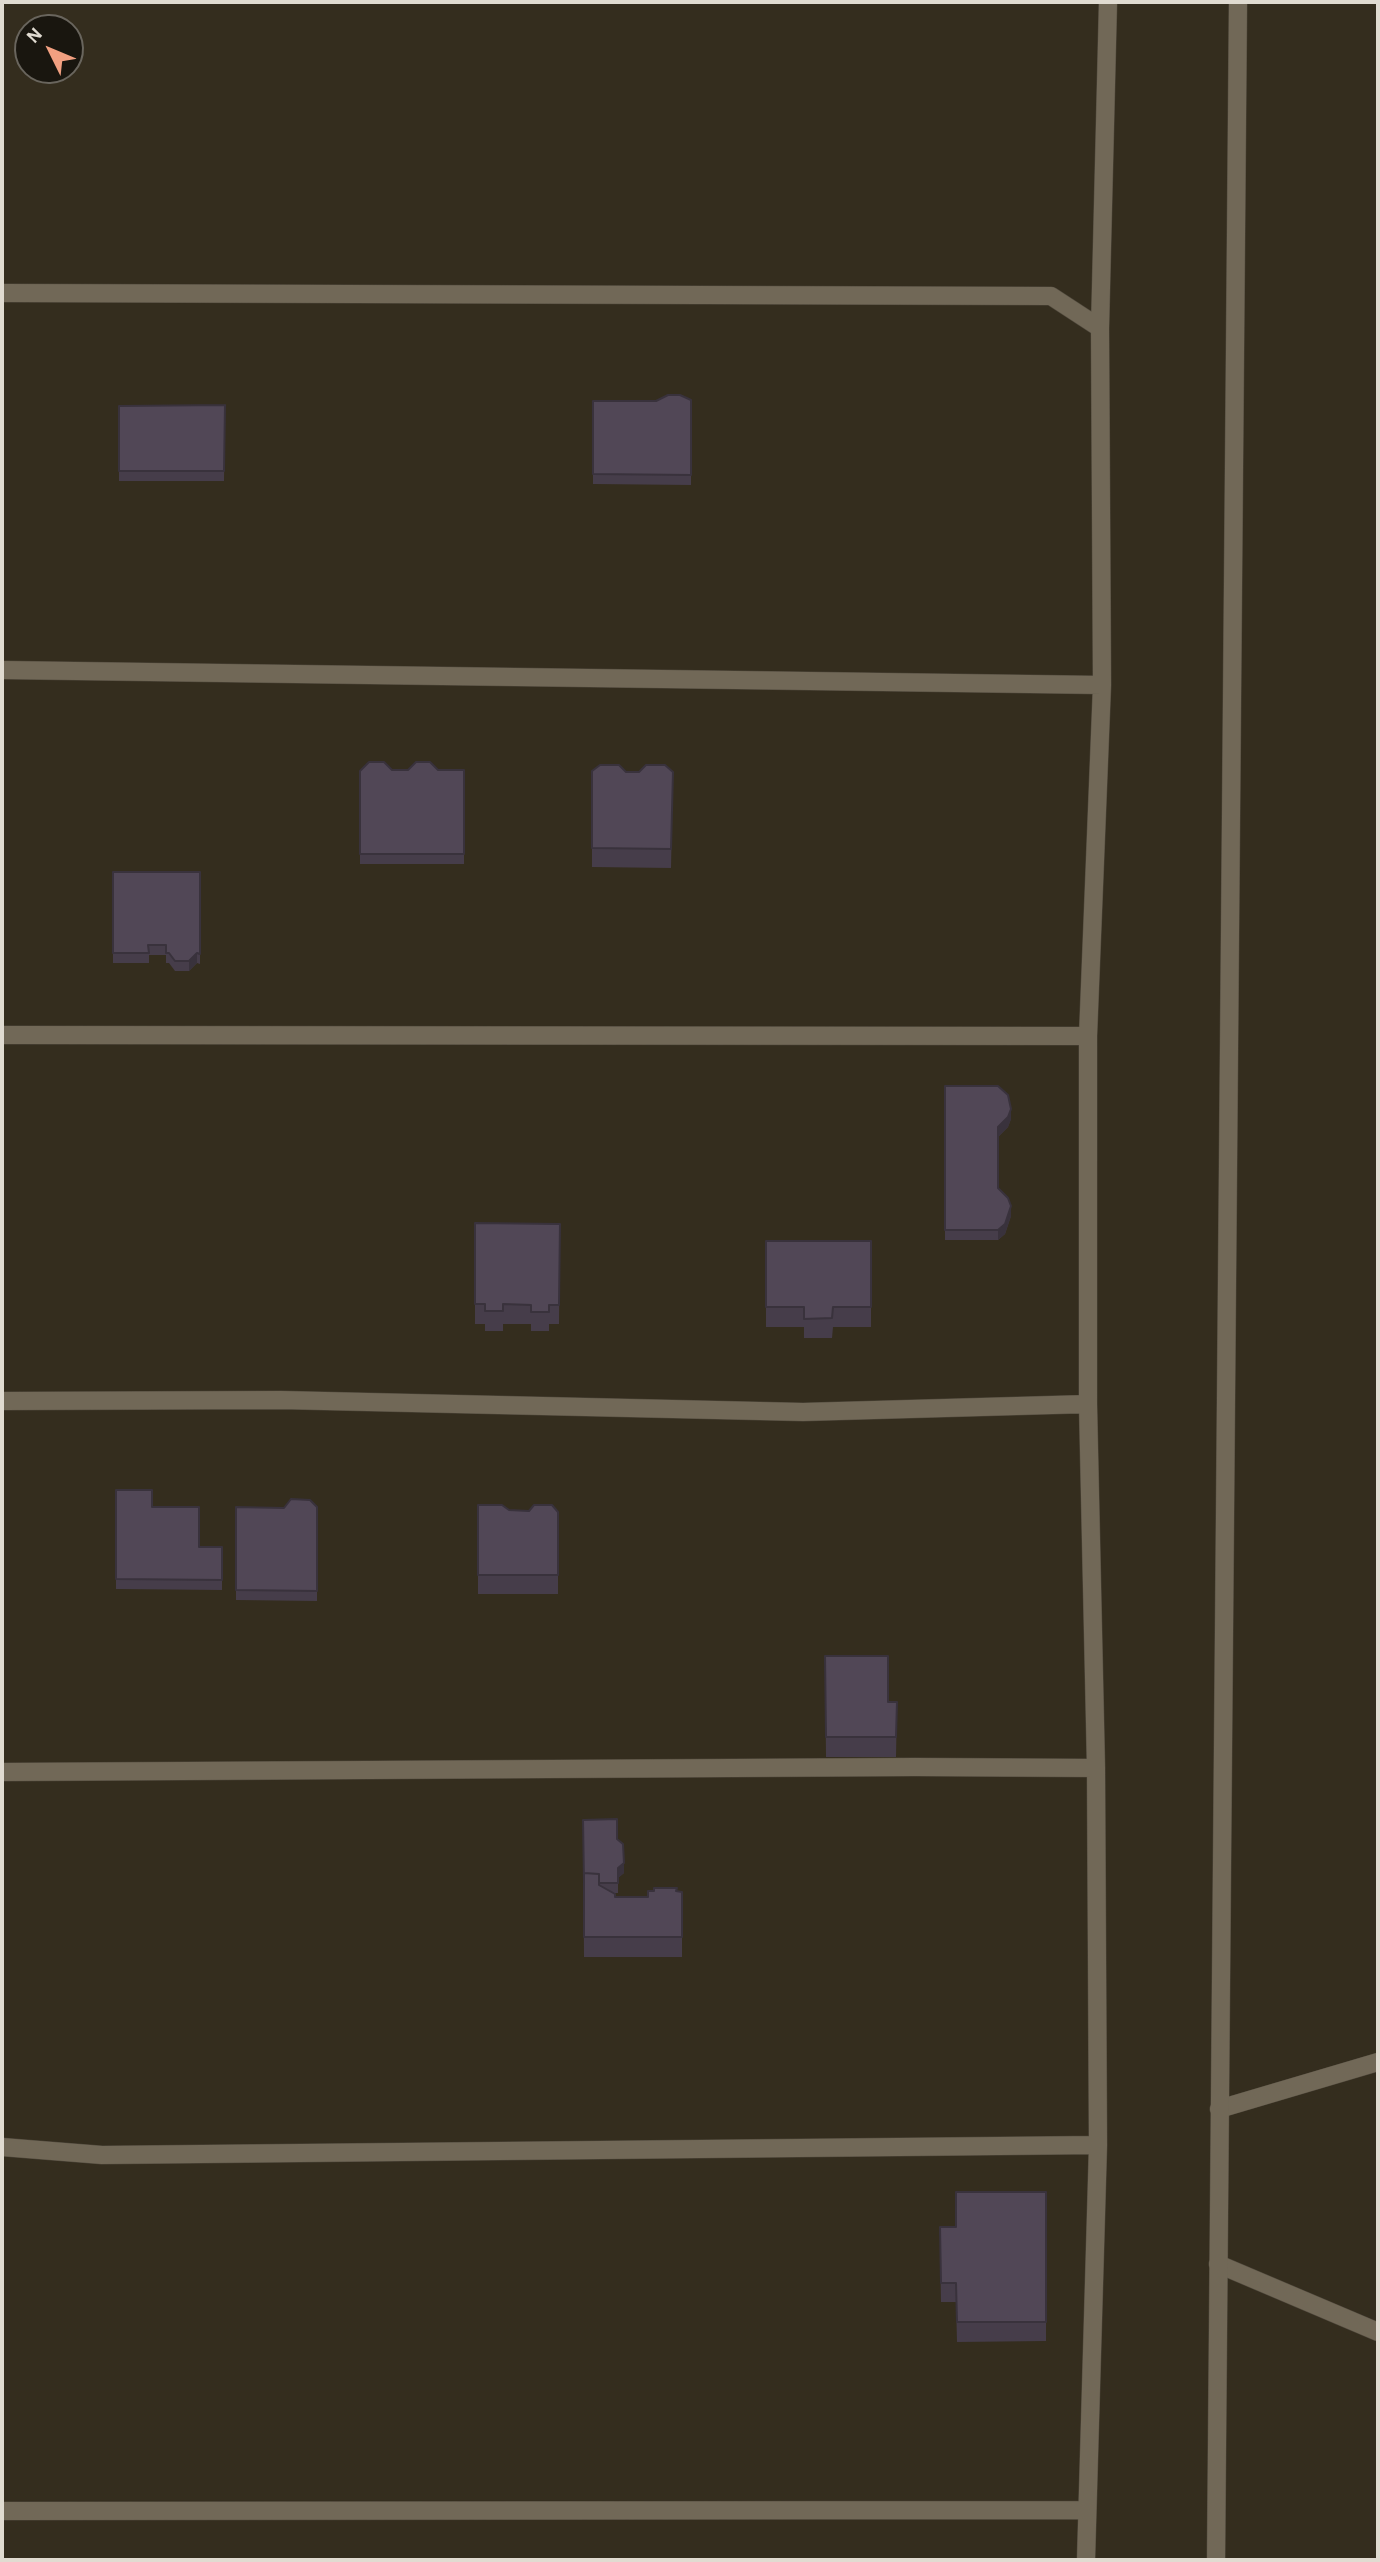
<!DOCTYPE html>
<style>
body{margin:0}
#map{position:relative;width:1380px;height:2562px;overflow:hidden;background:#342d1e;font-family:"Alegreya Sans",sans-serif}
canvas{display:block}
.frame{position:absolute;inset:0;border:4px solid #e0dbd1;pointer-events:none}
.north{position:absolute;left:14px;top:14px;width:70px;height:70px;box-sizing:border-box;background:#19160f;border:2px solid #69655d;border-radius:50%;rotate:313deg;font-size:19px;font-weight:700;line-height:28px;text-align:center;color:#e0dbd1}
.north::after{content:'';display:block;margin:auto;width:24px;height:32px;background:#f2a081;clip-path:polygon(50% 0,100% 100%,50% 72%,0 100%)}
</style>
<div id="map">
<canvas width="1380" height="2562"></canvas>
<div class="frame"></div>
<div class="north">N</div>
</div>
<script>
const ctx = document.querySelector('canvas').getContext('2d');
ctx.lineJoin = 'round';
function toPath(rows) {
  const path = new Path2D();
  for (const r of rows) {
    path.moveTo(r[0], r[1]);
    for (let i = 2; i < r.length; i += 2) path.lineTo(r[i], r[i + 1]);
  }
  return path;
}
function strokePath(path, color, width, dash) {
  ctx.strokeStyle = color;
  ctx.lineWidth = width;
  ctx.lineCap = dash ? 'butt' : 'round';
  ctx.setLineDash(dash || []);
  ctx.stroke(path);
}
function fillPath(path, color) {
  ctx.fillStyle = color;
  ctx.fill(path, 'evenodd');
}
const service = toPath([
 [1219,2109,1378,2062],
 [1218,2264,1378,2332]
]);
const minor = toPath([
 [2,293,1051,296,1100,328],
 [2,670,1102,685],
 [2,1035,1088,1036],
 [2,1401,281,1400,803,1412,1088,1404],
 [2,1772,915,1767,1096,1768],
 [2,2147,102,2155,1098,2145],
 [2,2511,1086,2510],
 [1086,2560,1098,2145,1096,1768,1088,1404,1088,1036,1102,685,1100,328,1108,2],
 [1216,2560,1238,2]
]);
const wall = toPath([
 [691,400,691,485,593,484,593,401],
 [225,405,224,481,119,481,119,406],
 [392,770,464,770,464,864,360,864,360,771],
 [592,771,673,772,671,868,592,867],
 [113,872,200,872,200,964,197,963,189,971,175,971,169,963,166,963,166,955,149,955,149,963,113,963],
 [945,1086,1011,1119,1008,1127,998,1137,998,1188,1011,1216,1005,1234,998,1240,945,1240],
 [475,1223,560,1224,559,1324,549,1324,549,1331,531,1331,531,1324,503,1324,503,1331,485,1331,485,1324,475,1324],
 [766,1241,871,1241,871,1327,833,1327,832,1338,804,1338,804,1327,766,1327],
 [116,1490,152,1507,199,1547,222,1547,222,1590,116,1589],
 [478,1505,509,1510,558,1512,558,1594,478,1594],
 [236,1507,284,1508,317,1507,317,1601,236,1600],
 [825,1656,888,1702,897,1702,896,1757,826,1757],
 [583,1820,617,1839,624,1873,618,1878,618,1893,613,1893,615,1897,648,1897,677,1891,682,1892,682,1957,584,1957],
 [1046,2192,1046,2341,957,2342,956,2302,941,2302,940,2247,956,2227]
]);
const shadedWall = toPath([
 [197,953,197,963,189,971,189,961],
 [1011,1109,1011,1119,1008,1127,998,1137,998,1127],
 [1011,1206,1011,1216,1005,1234,998,1240,998,1230],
 [624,1863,624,1873,618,1878,618,1868]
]);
const building = toPath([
 [668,395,680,395,691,400,691,475,593,474,593,401,656,401,668,395],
 [225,405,224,471,119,471,119,406,225,405],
 [369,762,384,762,392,770,408,770,416,762,430,762,438,770,464,770,464,854,360,854,360,771,369,762],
 [600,765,619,765,626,772,639,772,646,765,665,765,673,772,671,849,592,848,592,771,600,765],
 [113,872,200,872,200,954,197,953,189,961,175,961,169,953,166,953,166,945,148,945,149,953,113,953,113,872],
 [945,1086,998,1086,1008,1095,1011,1109,1008,1117,998,1127,998,1188,1008,1198,1011,1206,1005,1224,998,1230,945,1230,945,1086],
 [475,1223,560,1224,559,1305,549,1305,549,1312,531,1312,531,1305,503,1304,503,1311,485,1311,485,1304,475,1304,475,1223],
 [766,1241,871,1241,871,1307,833,1307,832,1318,804,1319,804,1307,766,1307,766,1241],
 [116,1490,152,1490,152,1507,199,1507,199,1547,222,1547,222,1580,116,1579,116,1490],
 [291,1499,310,1500,317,1507,317,1591,236,1590,236,1507,284,1508,291,1499],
 [478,1505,502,1505,509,1510,529,1511,534,1505,552,1505,558,1512,558,1575,478,1575,478,1505],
 [825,1656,888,1656,888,1702,897,1702,896,1737,826,1737,825,1656],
 [617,1819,617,1839,623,1844,624,1863,618,1868,618,1883,599,1883,599,1874,584,1873,584,1883,583,1820,617,1819],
 [584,1873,599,1874,599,1885,615,1894,615,1897,648,1897,648,1891,654,1891,654,1888,677,1888,676,1891,682,1892,682,1937,584,1937,584,1873],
 [956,2192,1046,2192,1046,2322,957,2322,956,2283,941,2283,940,2227,956,2227,956,2192]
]);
strokePath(service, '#4f483c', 19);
strokePath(minor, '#4f483c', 19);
strokePath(service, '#716857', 18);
strokePath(minor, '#716857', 18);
fillPath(wall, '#463d4a');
fillPath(shadedWall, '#39323c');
fillPath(building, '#514756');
strokePath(building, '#39323c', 2);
</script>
